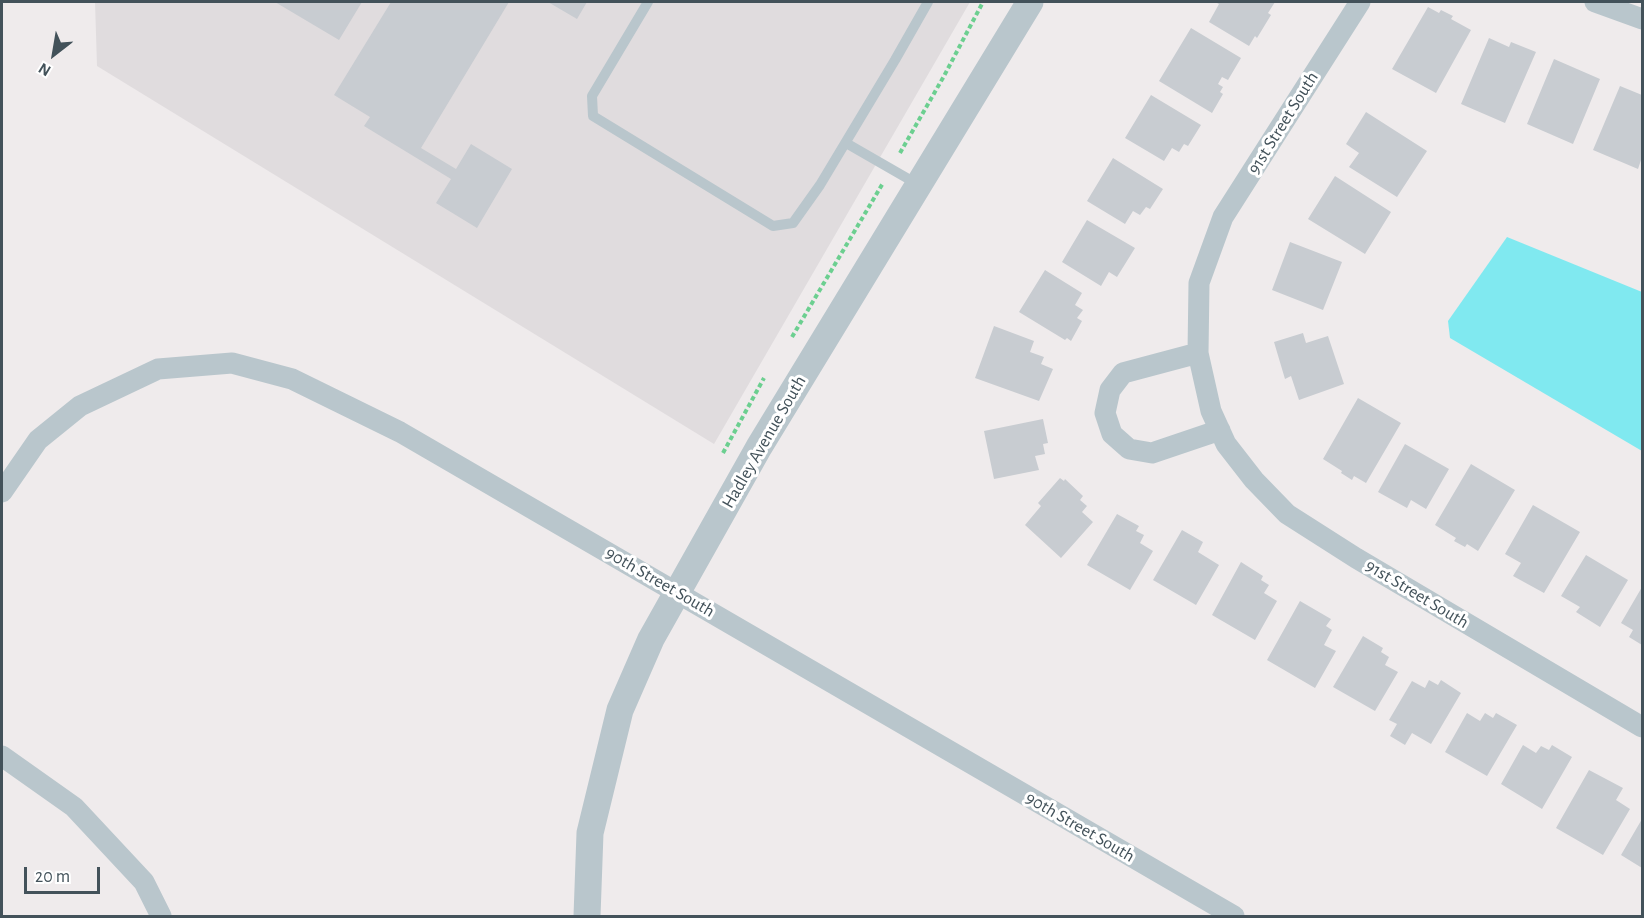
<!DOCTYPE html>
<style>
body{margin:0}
#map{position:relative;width:1644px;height:918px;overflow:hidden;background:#efebec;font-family:"Alegreya Sans",sans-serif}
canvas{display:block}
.frame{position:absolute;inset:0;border:3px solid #43525a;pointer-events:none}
.north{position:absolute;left:24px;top:24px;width:60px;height:60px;-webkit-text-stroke:4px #fff;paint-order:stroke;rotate:211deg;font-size:16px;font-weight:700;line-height:24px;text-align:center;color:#43525a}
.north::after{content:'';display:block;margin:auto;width:21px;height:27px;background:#43525a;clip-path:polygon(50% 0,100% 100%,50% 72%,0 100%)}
.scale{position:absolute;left:24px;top:867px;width:76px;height:27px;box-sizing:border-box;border:3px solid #43525a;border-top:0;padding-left:8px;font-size:18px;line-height:21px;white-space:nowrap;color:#43525a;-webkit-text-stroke:4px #fff;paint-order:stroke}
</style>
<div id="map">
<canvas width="1644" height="918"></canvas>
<div class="frame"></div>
<div class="north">N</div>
<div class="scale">20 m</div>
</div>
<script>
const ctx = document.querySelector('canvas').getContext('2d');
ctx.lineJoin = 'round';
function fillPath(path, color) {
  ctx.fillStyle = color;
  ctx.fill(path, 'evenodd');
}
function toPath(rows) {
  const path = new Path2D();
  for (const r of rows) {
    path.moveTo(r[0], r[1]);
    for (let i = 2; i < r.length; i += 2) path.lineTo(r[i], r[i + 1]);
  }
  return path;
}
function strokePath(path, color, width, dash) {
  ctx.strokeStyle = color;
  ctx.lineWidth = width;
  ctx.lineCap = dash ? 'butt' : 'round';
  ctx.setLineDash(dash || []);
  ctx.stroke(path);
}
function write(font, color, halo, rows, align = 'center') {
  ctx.font = font + ' "Alegreya Sans",sans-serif';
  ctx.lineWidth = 6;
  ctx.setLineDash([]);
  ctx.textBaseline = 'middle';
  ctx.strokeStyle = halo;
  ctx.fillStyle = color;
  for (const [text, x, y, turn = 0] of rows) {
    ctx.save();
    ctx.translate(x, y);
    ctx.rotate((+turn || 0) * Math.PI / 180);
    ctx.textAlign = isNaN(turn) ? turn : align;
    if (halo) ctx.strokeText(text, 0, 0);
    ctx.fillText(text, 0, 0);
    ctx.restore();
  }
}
const education = toPath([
 [95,2,970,2,714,444,97,66]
]);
const water = toPath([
 [1507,237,1642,292,1642,451,1450,338,1448,321]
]);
const building = toPath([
 [275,2,362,2,339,40],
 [391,2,509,2,421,148,456,169,471,144,512,169,477,228,436,203,451,179,364,126,370,117,334,95],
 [548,2,587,2,577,19],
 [1215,2,1275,2,1268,13,1271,15,1257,38,1255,36,1249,46,1209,22,1219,4],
 [1428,7,1439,13,1441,10,1453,16,1451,19,1471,30,1436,93,1392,69],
 [1191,28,1241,58,1228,80,1222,77,1218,84,1223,87,1220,92,1223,94,1212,113,1159,81],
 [1489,38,1509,47,1511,42,1536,52,1505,123,1461,104],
 [1554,59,1600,79,1573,144,1527,124],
 [1620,86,1642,95,1642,157,1638,169,1593,150],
 [1151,95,1201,125,1188,146,1184,144,1179,152,1172,148,1164,161,1125,138],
 [1366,112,1427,151,1397,197,1349,167,1359,153,1346,144],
 [1113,158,1163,189,1150,209,1146,207,1140,215,1133,211,1125,224,1087,201],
 [1335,176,1391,212,1365,254,1308,219],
 [1087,220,1135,248,1117,277,1109,272,1101,286,1062,262],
 [1290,242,1342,262,1323,310,1272,290],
 [1045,270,1082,293,1075,305,1083,310,1077,318,1082,321,1071,341,1067,338,1065,340,1019,312],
 [994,326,1034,341,1030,352,1044,357,1041,364,1053,369,1039,401,975,378],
 [1303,333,1306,343,1328,336,1344,384,1299,400,1291,376,1285,379,1274,342],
 [1358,398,1401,423,1366,483,1354,476,1352,480,1341,473,1342,471,1323,459],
 [1043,419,1048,443,1043,444,1045,454,1035,456,1039,470,994,479,984,431],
 [1405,444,1449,469,1426,509,1411,500,1407,508,1378,492],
 [1471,464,1515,490,1478,551,1467,544,1465,547,1454,541,1456,538,1435,525],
 [1060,478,1064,481,1065,479,1083,496,1080,500,1087,506,1082,512,1093,522,1061,558,1025,525,1041,506,1038,503],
 [1533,505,1580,532,1544,593,1513,576,1521,563,1505,554],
 [1117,514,1139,526,1136,531,1144,535,1140,543,1153,551,1130,590,1087,565],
 [1182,530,1203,542,1198,552,1219,565,1196,605,1153,580],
 [1586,555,1628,580,1600,627,1576,612,1580,607,1561,596],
 [1241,562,1263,576,1261,580,1269,585,1264,593,1277,601,1255,640,1212,615],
 [1642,587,1642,645,1629,637,1633,630,1621,623],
 [1300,601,1331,619,1326,626,1332,630,1324,645,1336,651,1315,688,1267,660],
 [1363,636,1383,648,1381,652,1389,657,1385,665,1398,672,1375,711,1333,687],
 [1429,680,1438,685,1441,680,1461,693,1431,744,1412,733,1405,745,1390,736,1397,724,1389,720,1412,681,1425,688],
 [1467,713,1480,721,1485,713,1493,718,1496,713,1517,725,1487,776,1445,752],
 [1523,745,1536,753,1541,746,1549,750,1552,745,1572,757,1542,809,1501,784],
 [1589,770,1623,788,1616,800,1630,809,1603,855,1556,828],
 [1642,819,1642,868,1621,855]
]);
const path = toPath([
 [900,153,944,76,983,2],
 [792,337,883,183],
 [723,453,764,378]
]);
const service = toPath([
 [648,2,592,96,593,116,773,226,793,223,820,185,895,60,928,2],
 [846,143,919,185]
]);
const minor = toPath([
 [1360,2,1223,217,1199,283,1198,353,1211,411,1226,444,1254,480,1287,514,1356,558,1642,727],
 [1595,2,1642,19],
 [1198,353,1123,373,1110,390,1105,413,1112,434,1129,449,1152,453,1220,430],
 [2,492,38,440,80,406,158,369,232,363,292,379,400,432,1234,916],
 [2,756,74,807,144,882,161,916]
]);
const tertiary = toPath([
 [587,916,590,833,620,710,651,639,759,447,1030,2]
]);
const streetNames = [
 ["91st Street South",1283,123,-58],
 ["Hadley Avenue South",764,442,-60],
 ["90th Street South",660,582,30],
 ["91st Street South",1417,594,31],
 ["90th Street South",1080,827,30]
];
fillPath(education, '#e0dcde');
fillPath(water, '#80e9f0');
fillPath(building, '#c8ccd1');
strokePath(path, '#6ccf90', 4, [4.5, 3]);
strokePath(service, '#b9c6cc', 10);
strokePath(minor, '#b9c6cc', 21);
strokePath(tertiary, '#b9c6cc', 27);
write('18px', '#43525a', '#fff', streetNames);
</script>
